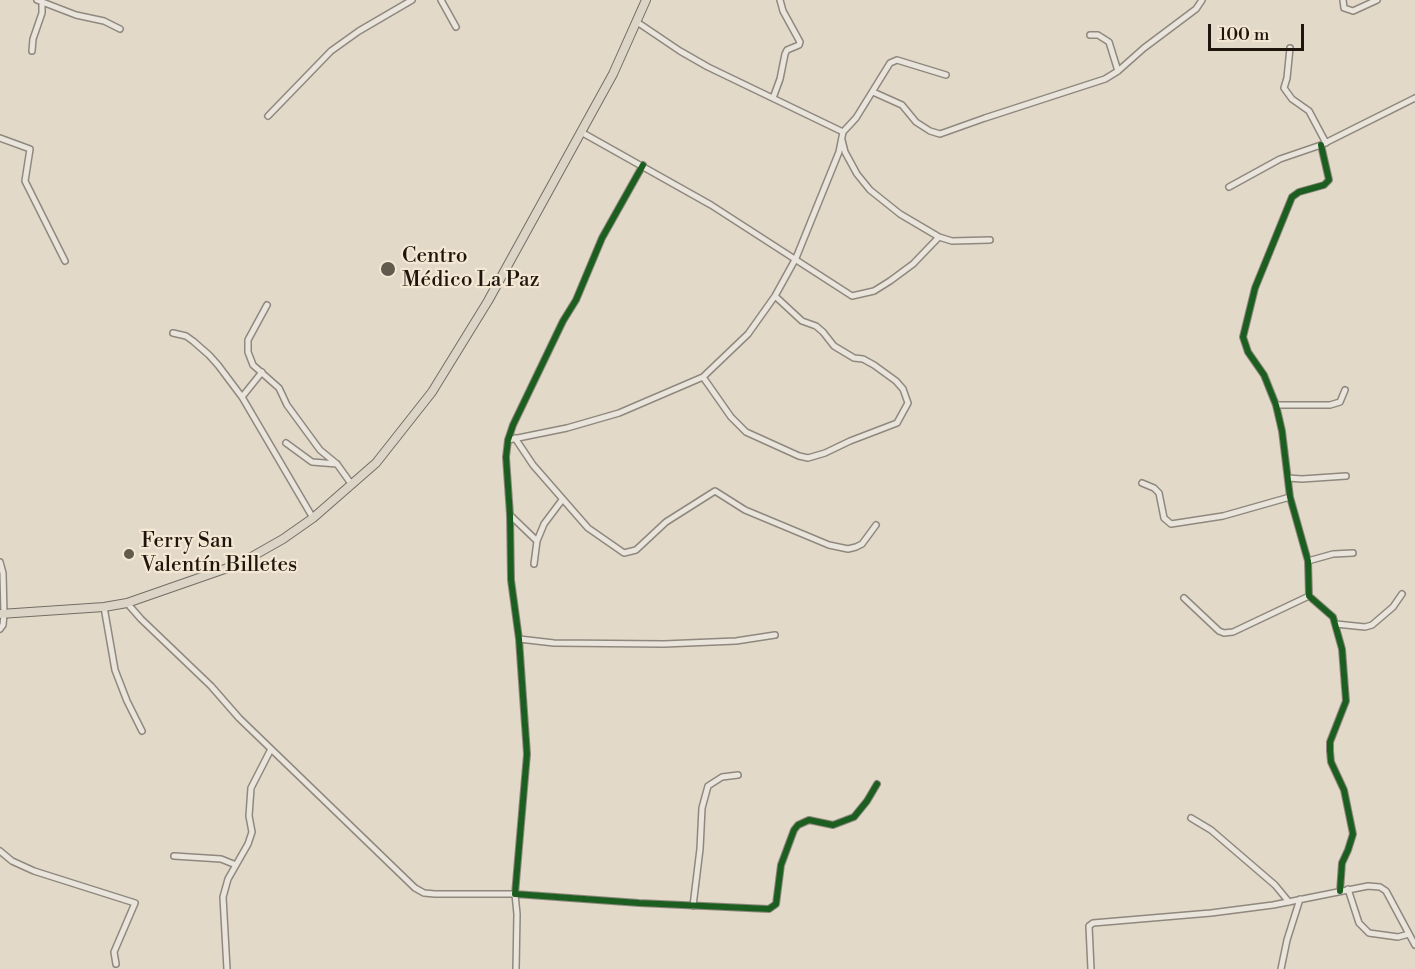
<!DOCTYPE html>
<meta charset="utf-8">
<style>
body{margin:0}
#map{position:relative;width:1415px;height:969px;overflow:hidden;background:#e3d9c9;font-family:"Libre Bodoni",serif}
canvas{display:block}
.scale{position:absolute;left:1208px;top:24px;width:96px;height:27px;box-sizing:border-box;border:3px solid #1e150c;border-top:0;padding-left:8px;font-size:18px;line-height:21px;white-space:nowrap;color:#1e150c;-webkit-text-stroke:4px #f4e8d5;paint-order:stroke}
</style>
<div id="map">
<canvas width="1415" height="969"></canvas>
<div class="scale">100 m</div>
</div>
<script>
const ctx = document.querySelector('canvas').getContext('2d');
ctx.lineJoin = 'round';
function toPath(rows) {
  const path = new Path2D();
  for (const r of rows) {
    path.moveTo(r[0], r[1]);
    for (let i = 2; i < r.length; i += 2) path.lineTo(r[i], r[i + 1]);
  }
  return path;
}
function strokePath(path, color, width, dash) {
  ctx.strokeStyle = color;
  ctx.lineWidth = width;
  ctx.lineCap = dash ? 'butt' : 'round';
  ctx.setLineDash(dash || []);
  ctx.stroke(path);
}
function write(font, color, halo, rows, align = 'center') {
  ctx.font = font + ' "Libre Bodoni",serif';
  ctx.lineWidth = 4.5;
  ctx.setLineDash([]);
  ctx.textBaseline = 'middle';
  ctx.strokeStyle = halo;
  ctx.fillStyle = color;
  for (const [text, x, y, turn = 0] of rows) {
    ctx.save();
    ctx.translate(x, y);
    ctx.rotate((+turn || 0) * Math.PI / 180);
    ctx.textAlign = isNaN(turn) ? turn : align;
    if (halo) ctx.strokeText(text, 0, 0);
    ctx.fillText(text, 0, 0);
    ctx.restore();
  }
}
const minor = toPath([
 [37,0,76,15,104,21,120,29],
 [441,0,456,27],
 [1343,0,1344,8,1353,11,1377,0],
 [637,22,680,51,708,67,843,132],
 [1090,35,1098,35,1109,42,1118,71],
 [1290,48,1287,78,1284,88,1292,99,1309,111,1326,143],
 [32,51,33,39,42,13,42,2],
 [873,92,902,105,916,122,930,131,940,134,985,118,1105,79,1118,71,1144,48,1196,9,1202,0],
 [773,98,780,79,785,54,787,50,799,45,800,42,783,11,780,0],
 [268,116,331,51,359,31,412,0],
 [581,132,711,205,852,296,874,291,890,281,913,264,939,237],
 [0,138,30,149,25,181,65,261],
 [842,140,845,152,857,174,870,190,900,214,939,237,952,241,990,240],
 [1321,145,1329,180,1324,185,1299,192,1292,197,1255,288,1243,337,1248,352,1264,375,1276,405,1282,431,1290,497,1308,561,1309,596,1333,617,1342,649,1346,701,1330,742,1330,751,1331,762,1344,790,1353,834,1348,850,1342,863,1340,891],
 [643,165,602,238,576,300,563,321,513,425,508,440,506,457,510,515,511,580,519,639,527,754,515,894,639,903,769,909,776,904,781,865,794,830,798,825,809,820,833,825,854,817,867,801,877,784],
 [1229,187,1280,159,1321,145,1415,98],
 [267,305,248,340,248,352,253,365,279,388,287,405,320,450,337,464,352,485],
 [173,333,186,336,193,341,209,355,218,365,242,397,313,518],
 [703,377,731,417,746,432,799,456,808,458,825,453,850,441,897,423,908,403,903,389,896,381,874,365,863,359,854,358,834,346,823,332,816,326,802,321,775,296],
 [242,397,262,372],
 [1276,405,1330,405,1340,402,1345,390],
 [515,438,533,465,588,528,624,553,636,550,666,522,715,491,745,510,829,545,848,549,856,547,862,544,876,525],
 [508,440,567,428,619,413,703,377,748,334,775,296,796,258,839,152,843,132,856,118,890,63,897,60,946,75],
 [286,443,312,462,337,464],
 [1288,478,1302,479,1346,476],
 [1142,483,1154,488,1159,493,1164,518,1171,524,1223,516,1290,497],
 [510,515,537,541],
 [1308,561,1333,554,1353,553],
 [0,562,3,573,4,614,3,625,0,629],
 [534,564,537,541,544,524,562,500],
 [1184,598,1219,631,1224,633,1233,632,1309,596],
 [127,603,141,619,211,686,239,718,415,888,424,893,435,894,515,894,517,914,516,969],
 [104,607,115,670,127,701,142,731],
 [1336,624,1365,627,1372,625,1393,607,1402,594],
 [519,639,554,643,664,644,736,641,775,635],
 [1191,818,1211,830,1275,885,1289,902],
 [0,851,12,861,34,871,135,903,114,952,116,964],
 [174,856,221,859,236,865],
 [1348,889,1359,923,1369,933,1398,937,1409,934],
 [693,906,700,849,702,808,708,786,722,777,738,775],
 [227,969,223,897,228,879,248,844,252,832,249,816,251,788,271,749],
 [1091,969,1089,926,1093,923,1211,913,1273,905,1368,886,1380,887,1386,891,1415,945],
 [1281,969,1287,940,1300,899]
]);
const primary = toPath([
 [0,614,104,607,127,603,239,564,283,539,313,518,376,463,432,392,488,301,613,74,646,0]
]);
const cycleway = toPath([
 [1321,145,1329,180,1324,185,1299,192,1292,197,1255,288,1243,337,1248,352,1264,375,1276,405,1282,431,1290,497,1308,561,1309,596,1333,617,1342,649,1346,701,1330,742,1330,751,1331,762,1344,790,1353,834,1348,850,1342,863,1340,891],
 [643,165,602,238,576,300,563,321,513,425,508,440,506,457,510,515,511,580,519,639,527,754,515,894,639,903,769,909,776,904,781,865,794,830,798,825,809,820,833,825,854,817,867,801,877,784]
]);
const markers = [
 [388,269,8,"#635a4e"],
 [129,554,6,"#635a4e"]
];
const poiNames = [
 ["Centro",402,257],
 ["Médico La Paz",402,281],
 ["Ferry San",141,542],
 ["Valentín Billetes",141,566]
];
strokePath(minor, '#8f887e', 8);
strokePath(primary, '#736d64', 10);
strokePath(minor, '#e9e4dc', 5);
strokePath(primary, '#dcd4c7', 8);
strokePath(cycleway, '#1b5e20', 6);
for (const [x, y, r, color] of markers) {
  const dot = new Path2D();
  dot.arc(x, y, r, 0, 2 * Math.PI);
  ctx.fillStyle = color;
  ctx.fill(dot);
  strokePath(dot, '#f4e8d5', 2);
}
write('21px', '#1e150c', '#f4e8d5', poiNames, 'left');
</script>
